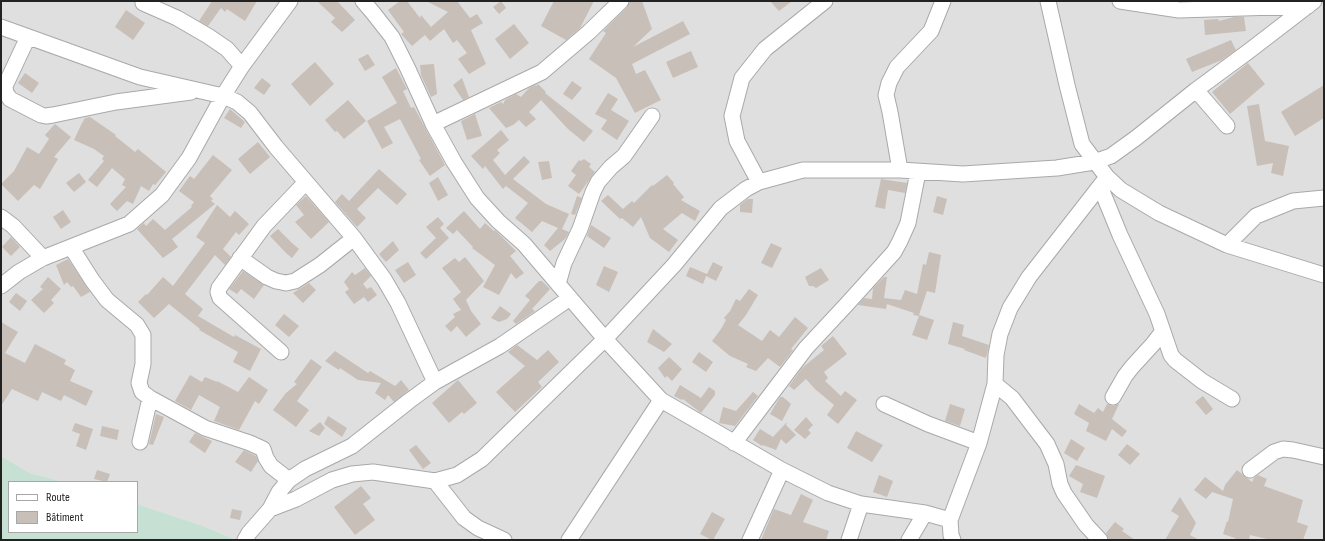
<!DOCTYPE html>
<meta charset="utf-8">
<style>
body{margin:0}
#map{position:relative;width:1325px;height:541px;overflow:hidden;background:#f2efe9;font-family:"Sofia Sans Condensed",sans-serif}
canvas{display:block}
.frame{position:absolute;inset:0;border:2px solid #222;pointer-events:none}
.legend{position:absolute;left:8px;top:481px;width:130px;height:52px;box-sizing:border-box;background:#fff;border:1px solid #a7a7a7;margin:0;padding:5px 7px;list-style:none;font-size:12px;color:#222}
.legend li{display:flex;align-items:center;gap:8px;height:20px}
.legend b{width:20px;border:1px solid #a7a7a7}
</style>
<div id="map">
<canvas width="1325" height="541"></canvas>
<div class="frame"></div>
<ul class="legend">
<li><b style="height:5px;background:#fff"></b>Route</li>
<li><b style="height:11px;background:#c7bfb8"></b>Bâtiment</li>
</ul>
</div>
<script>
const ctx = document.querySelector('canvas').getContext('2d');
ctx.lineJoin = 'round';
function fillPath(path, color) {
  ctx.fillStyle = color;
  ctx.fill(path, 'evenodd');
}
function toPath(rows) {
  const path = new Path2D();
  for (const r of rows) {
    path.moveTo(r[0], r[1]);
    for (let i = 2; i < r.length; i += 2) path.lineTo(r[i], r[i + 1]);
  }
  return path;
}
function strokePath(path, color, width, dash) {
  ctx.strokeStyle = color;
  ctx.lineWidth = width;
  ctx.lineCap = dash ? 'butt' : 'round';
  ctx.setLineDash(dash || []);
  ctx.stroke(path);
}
const residential = toPath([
 [1,1,1324,1,1324,540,236,540,203,526,137,504,137,482,64,482,30,473,1,456]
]);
const wetland = toPath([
 [1,456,30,473,64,482,9,482,9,532,137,532,137,504,203,526,236,540,1,540]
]);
const building = toPath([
 [212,1,257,1,245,21,227,9,225,12,221,8,208,26,199,21],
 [317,1,337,1,355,20,342,32,331,22,335,18],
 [400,1,407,1,420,18,421,15,431,27,448,12,426,1,457,1,470,18,477,14,483,23,471,30,486,64,469,74,458,59,467,53,457,40,453,43,444,29,430,41,425,35,412,46,401,34,404,32,388,10],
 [501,1,506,8,499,14,493,7],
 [554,1,594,1,580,28,566,40,541,26],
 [630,1,642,1,652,29,633,47,683,21,690,34,632,64,636,74,645,70,661,100,635,113,616,78,589,59,606,33,603,31,627,7],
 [770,1,792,1,779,11],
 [126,10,145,23,133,40,115,27],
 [1234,17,1244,17,1246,31,1205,35,1204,20,1218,19,1219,21],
 [514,24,529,43,510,59,495,39],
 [1231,40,1236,50,1222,60,1192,72,1186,59],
 [691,51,698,67,673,78,666,62],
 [368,54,375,65,365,71,358,59],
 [315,62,334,84,310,106,291,84],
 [1248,63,1265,84,1230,114,1212,92],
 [434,64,437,94,431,97,421,75,420,65],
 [396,68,407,89,403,91,411,108,414,107,445,165,430,176,419,160,421,159,400,119,384,127,393,143,382,149,367,121,397,103,382,77],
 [25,73,39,83,32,93,18,83],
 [262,78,271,85,264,95,254,88],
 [462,78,469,97,463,100,453,85],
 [572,81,582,88,572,100,563,94],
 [538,84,546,92,545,93,593,131,584,142,568,129,541,100,529,112,536,119,526,127,519,120,513,125,506,128,489,108,501,102,503,104,505,100,516,94,521,97,529,88,535,85,536,86],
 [1324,85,1324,118,1295,136,1281,112],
 [608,93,618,99,611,110,629,121,617,140,601,129,607,120,595,114],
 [348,100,366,121,344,139,337,131,335,132,325,120],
 [1259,104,1265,141,1289,146,1283,176,1271,173,1273,163,1257,166,1247,106],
 [230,109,245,122,241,128,224,118],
 [475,114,482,136,467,140,461,121],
 [90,117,116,135,115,136,135,152,138,149,166,172,155,185,153,184,149,191,141,186,133,204,127,201,117,211,110,204,126,187,122,185,125,179,112,168,97,187,88,180,104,161,102,159,104,156,94,149,74,140,82,123,85,118],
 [55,124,71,137,54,157,58,159,40,189,34,185,18,201,1,184,14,171,27,147,39,154,49,139,45,135],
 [501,130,509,140,497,150,500,153,493,160,505,175,524,156,530,162,513,179,546,204,569,214,562,229,569,232,565,239,550,251,544,245,558,228,542,221,532,232,515,218,528,203,506,186,503,189,485,166,483,169,471,156],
 [258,142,270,157,250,174,238,159],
 [213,155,232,170,210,196,213,199,211,201,215,204,172,239,178,247,163,258,137,229,144,223,146,226,153,219,165,230,192,207,191,206,194,202,179,191,190,176,194,179],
 [584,159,591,164,589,167,595,172,579,194,568,186,576,175,571,171,579,160,581,161],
 [549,161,552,178,542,180,538,162],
 [379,169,407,194,397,205,378,188,357,209,366,218,357,227,335,202,342,194,349,201],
 [79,173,86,182,74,192,66,183],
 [667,175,674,183,673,184,684,197,681,200,700,211,695,221,682,213,663,229,678,240,669,252,650,238,641,217,633,227,622,218,620,219,601,201,608,195,623,209,632,201,634,203,652,185,653,186],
 [438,177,448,195,438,201,429,183],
 [881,179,907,183,905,193,888,190,885,209,875,207],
 [306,196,329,222,311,239,295,222,304,215,296,205],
 [577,196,582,198,575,215,571,214],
 [937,196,947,199,943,215,933,212],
 [748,199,753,199,752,213,740,212,740,205],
 [217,205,230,217,235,211,249,224,239,235,236,232,223,249,231,257,225,265,215,255,185,294,203,309,198,316,234,337,235,335,261,349,250,371,233,362,238,352,199,330,200,329,169,304,154,318,138,302,146,294,147,295,163,277,173,286,205,243,196,237],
 [63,210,71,222,61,229,53,217],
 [464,211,480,229,485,223,494,231,495,230,516,251,510,256,524,273,516,279,511,273,499,295,483,287,495,265,472,248,473,247,457,230,453,234,446,228],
 [438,217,444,224,440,228,449,238,426,259,420,253,436,238,426,227],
 [591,225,611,238,604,248,587,236],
 [278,229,292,243,299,249,292,258,286,253,270,236],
 [11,237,20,247,11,256,2,247],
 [393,241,399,250,386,262,379,254],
 [771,243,782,248,772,268,761,263],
 [929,252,941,255,935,293,927,291,919,315,934,320,927,340,912,335,919,316,913,315,914,313,887,304,886,309,858,305,864,298,872,299,873,288,884,277,887,277,884,298,901,300,905,290,917,294,923,264,926,265],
 [465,257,484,281,466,300,471,311,481,324,466,337,457,326,451,332,445,326,455,317,453,314,461,310,453,299,461,292,442,268,455,258,459,262],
 [68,259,90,292,81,297,73,286,71,287,67,282,64,285,56,265],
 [408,262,416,275,404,283,395,270],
 [713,262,723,267,716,281,706,276,703,284,686,276,690,267,707,274],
 [604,266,618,272,609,292,596,285],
 [365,268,371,276,363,284,367,289,371,287,377,295,368,302,364,297,354,304,345,292,349,289,344,282,352,272,355,275],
 [821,268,829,280,816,288,813,286,809,286,805,277],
 [243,271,264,285,254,299,241,289,237,294,229,289],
 [48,277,61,289,51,300,54,303,44,313,31,300,43,289,40,287],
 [539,281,542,281,550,289,532,309,535,311,516,324,513,321,530,300,525,296],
 [309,283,316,290,303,303,293,293],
 [749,289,758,295,746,315,738,325,762,341,770,330,779,337,795,317,808,328,791,349,793,350,780,367,768,358,756,371,746,367,748,364,730,356,712,341,721,329,726,320,724,318,730,311,736,299,740,301],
 [16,293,27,301,20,311,9,302],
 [500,306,511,314,507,319,499,322,491,318],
 [284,314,299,326,289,337,275,325],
 [1,322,18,332,5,353,25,363,35,344,66,360,64,364,75,370,70,381,93,391,86,406,64,395,61,401,42,392,38,401,12,389,1,406],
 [953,322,964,325,962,336,989,345,986,358,964,350,965,349,948,344],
 [653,329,672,344,664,352,647,342],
 [833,336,847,354,824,372,828,378,825,381,841,396,845,391,857,400,838,424,827,415,834,405,815,389,806,379,794,390,789,386,802,368,824,350,821,346],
 [517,345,537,360,548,350,559,362,538,382,542,387,515,412,496,392,525,366,508,352],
 [335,351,368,373,370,371,395,386,401,380,409,390,394,402,388,395,385,400,375,393,381,383,358,380,340,368,339,370,325,361],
 [699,352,713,362,706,372,692,362],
 [669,357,682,369,672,381,667,376,665,378,658,368],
 [311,359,322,367,297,401,309,410,296,427,273,410,286,393,297,384,294,382],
 [190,375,202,382,205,377,217,382,217,381,238,392,249,377,268,390,259,404,255,401,239,430,214,421,220,407,199,395,191,410,175,401],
 [458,380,477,403,464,414,462,412,449,423,432,403],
 [680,385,701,398,709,387,715,391,715,395,701,413,683,399,682,400,674,396],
 [753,392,758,396,735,426,719,423,723,407,736,411],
 [1203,396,1213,409,1206,415,1195,402],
 [780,397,783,397,791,404,782,421,770,414],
 [950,404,965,409,960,426,945,421],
 [1079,404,1094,413,1098,408,1103,412,1107,404,1113,406,1119,404,1112,419,1127,431,1122,437,1112,429,1106,441,1086,431,1089,423,1074,414],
 [156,414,164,417,153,445,149,444],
 [328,416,347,428,342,437,324,424],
 [806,417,813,425,808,430,811,433,805,439,794,430],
 [320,422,325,428,319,436,309,431],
 [787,422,786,425,796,435,786,444,781,439,776,450,763,445,762,446,753,440,760,429,773,437],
 [75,423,93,429,86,450,76,446,80,434,72,431],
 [102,426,119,430,117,440,100,436],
 [856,431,883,445,872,462,847,448],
 [195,433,212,441,205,453,189,442],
 [1071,439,1085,448,1077,461,1064,453],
 [1127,444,1140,454,1130,465,1118,455],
 [416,445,431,463,423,469,409,450],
 [244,450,256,456,258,461,251,472,235,462],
 [1076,465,1105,476,1097,498,1080,492,1083,484,1069,476],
 [97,470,110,474,107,482,94,479],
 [1237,470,1252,482,1254,478,1258,475,1267,479,1264,486,1303,500,1297,522,1308,526,1303,540,1271,540,1250,535,1249,540,1234,540,1235,538,1223,534,1227,521,1228,522,1233,499,1212,492,1206,499,1194,490,1205,477,1223,491,1225,485],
 [879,475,893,481,887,497,873,492],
 [361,486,371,498,363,504,375,520,355,535,334,507],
 [801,494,813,500,803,522,829,531,826,540,761,540,774,509,791,515],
 [1180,497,1196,523,1190,535,1199,540,1165,540,1179,516,1171,511],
 [232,509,242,511,240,520,230,518],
 [712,512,725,519,713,540,712,540,700,534],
 [1115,522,1124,529,1122,531,1135,540,1109,540,1106,533]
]);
const minor = toPath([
 [363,1,374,14,392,37,408,69,433,124,454,162,477,198,498,221,524,244,605,339,661,400,782,470,828,493,861,504,925,513,950,520],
 [1048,1,1067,85,1082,144,1107,177,1121,190,1159,213,1227,245,1324,275],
 [1120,1,1179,10,1308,6],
 [143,3,177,18,208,36,227,49,242,66],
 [1,27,140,77,223,96,237,102,250,113,276,147,354,238,384,279,398,303,435,382],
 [28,37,5,86,6,93,10,99,41,115,46,116,53,115,116,102,191,92],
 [1196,90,1227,126],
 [433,124,542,72,589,32,621,1],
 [900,170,890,112,886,95,889,83,897,67,931,31,943,1],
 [759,182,737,141,732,116,742,78,765,49,825,1],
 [1100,186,1120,235,1157,314,1171,355,1175,360,1202,381,1232,399],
 [1,217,13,226,43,258],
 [1227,245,1256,216,1293,201,1324,198],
 [71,247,92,280,107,300,137,325,143,335,143,364,139,383,142,392,150,398,205,428,250,443,263,449,266,458,271,466,289,480],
 [240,258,267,277,276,281,286,283,295,281,320,265,354,238],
 [558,284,564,263,580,229,593,192,598,182,611,167,624,156,652,116],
 [1,286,19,272,43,258,129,224,162,195,189,158,223,96,242,66,290,1],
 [281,352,220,298,218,292,219,288,264,226,306,182],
 [995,384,1012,398,1047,444,1056,464,1060,484,1064,493,1086,525,1100,540],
 [1113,397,1125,376,1132,367,1153,344,1163,331],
 [884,404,928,424,979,443],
 [140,442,150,398],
 [734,443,806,348,847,304,894,252,900,241,908,223,918,172],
 [1250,470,1274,452,1283,449,1293,450,1324,457],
 [435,481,464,518,478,528,504,540],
 [270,509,279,492,289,480,305,469,352,446,409,401,435,382,500,346,570,298],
 [245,540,249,533,270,509,296,499,332,480,352,474,373,472,435,481,457,475,482,459,605,339,674,265,721,208,746,189,759,182,803,170,900,170,963,174,1057,168,1094,162,1111,156,1136,138,1196,90,1249,51,1314,1],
 [569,540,661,400],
 [750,540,782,470],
 [849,540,861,504],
 [909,540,925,513],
 [953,540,951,535,950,520,979,443,995,384,996,355,1000,334,1010,308,1029,277,1107,177]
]);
fillPath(residential, '#e0dfdf');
fillPath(wetland, '#c6e0d4');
fillPath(building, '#c7bfb8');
strokePath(minor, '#a9a9a9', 17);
strokePath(minor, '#fff', 15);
</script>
